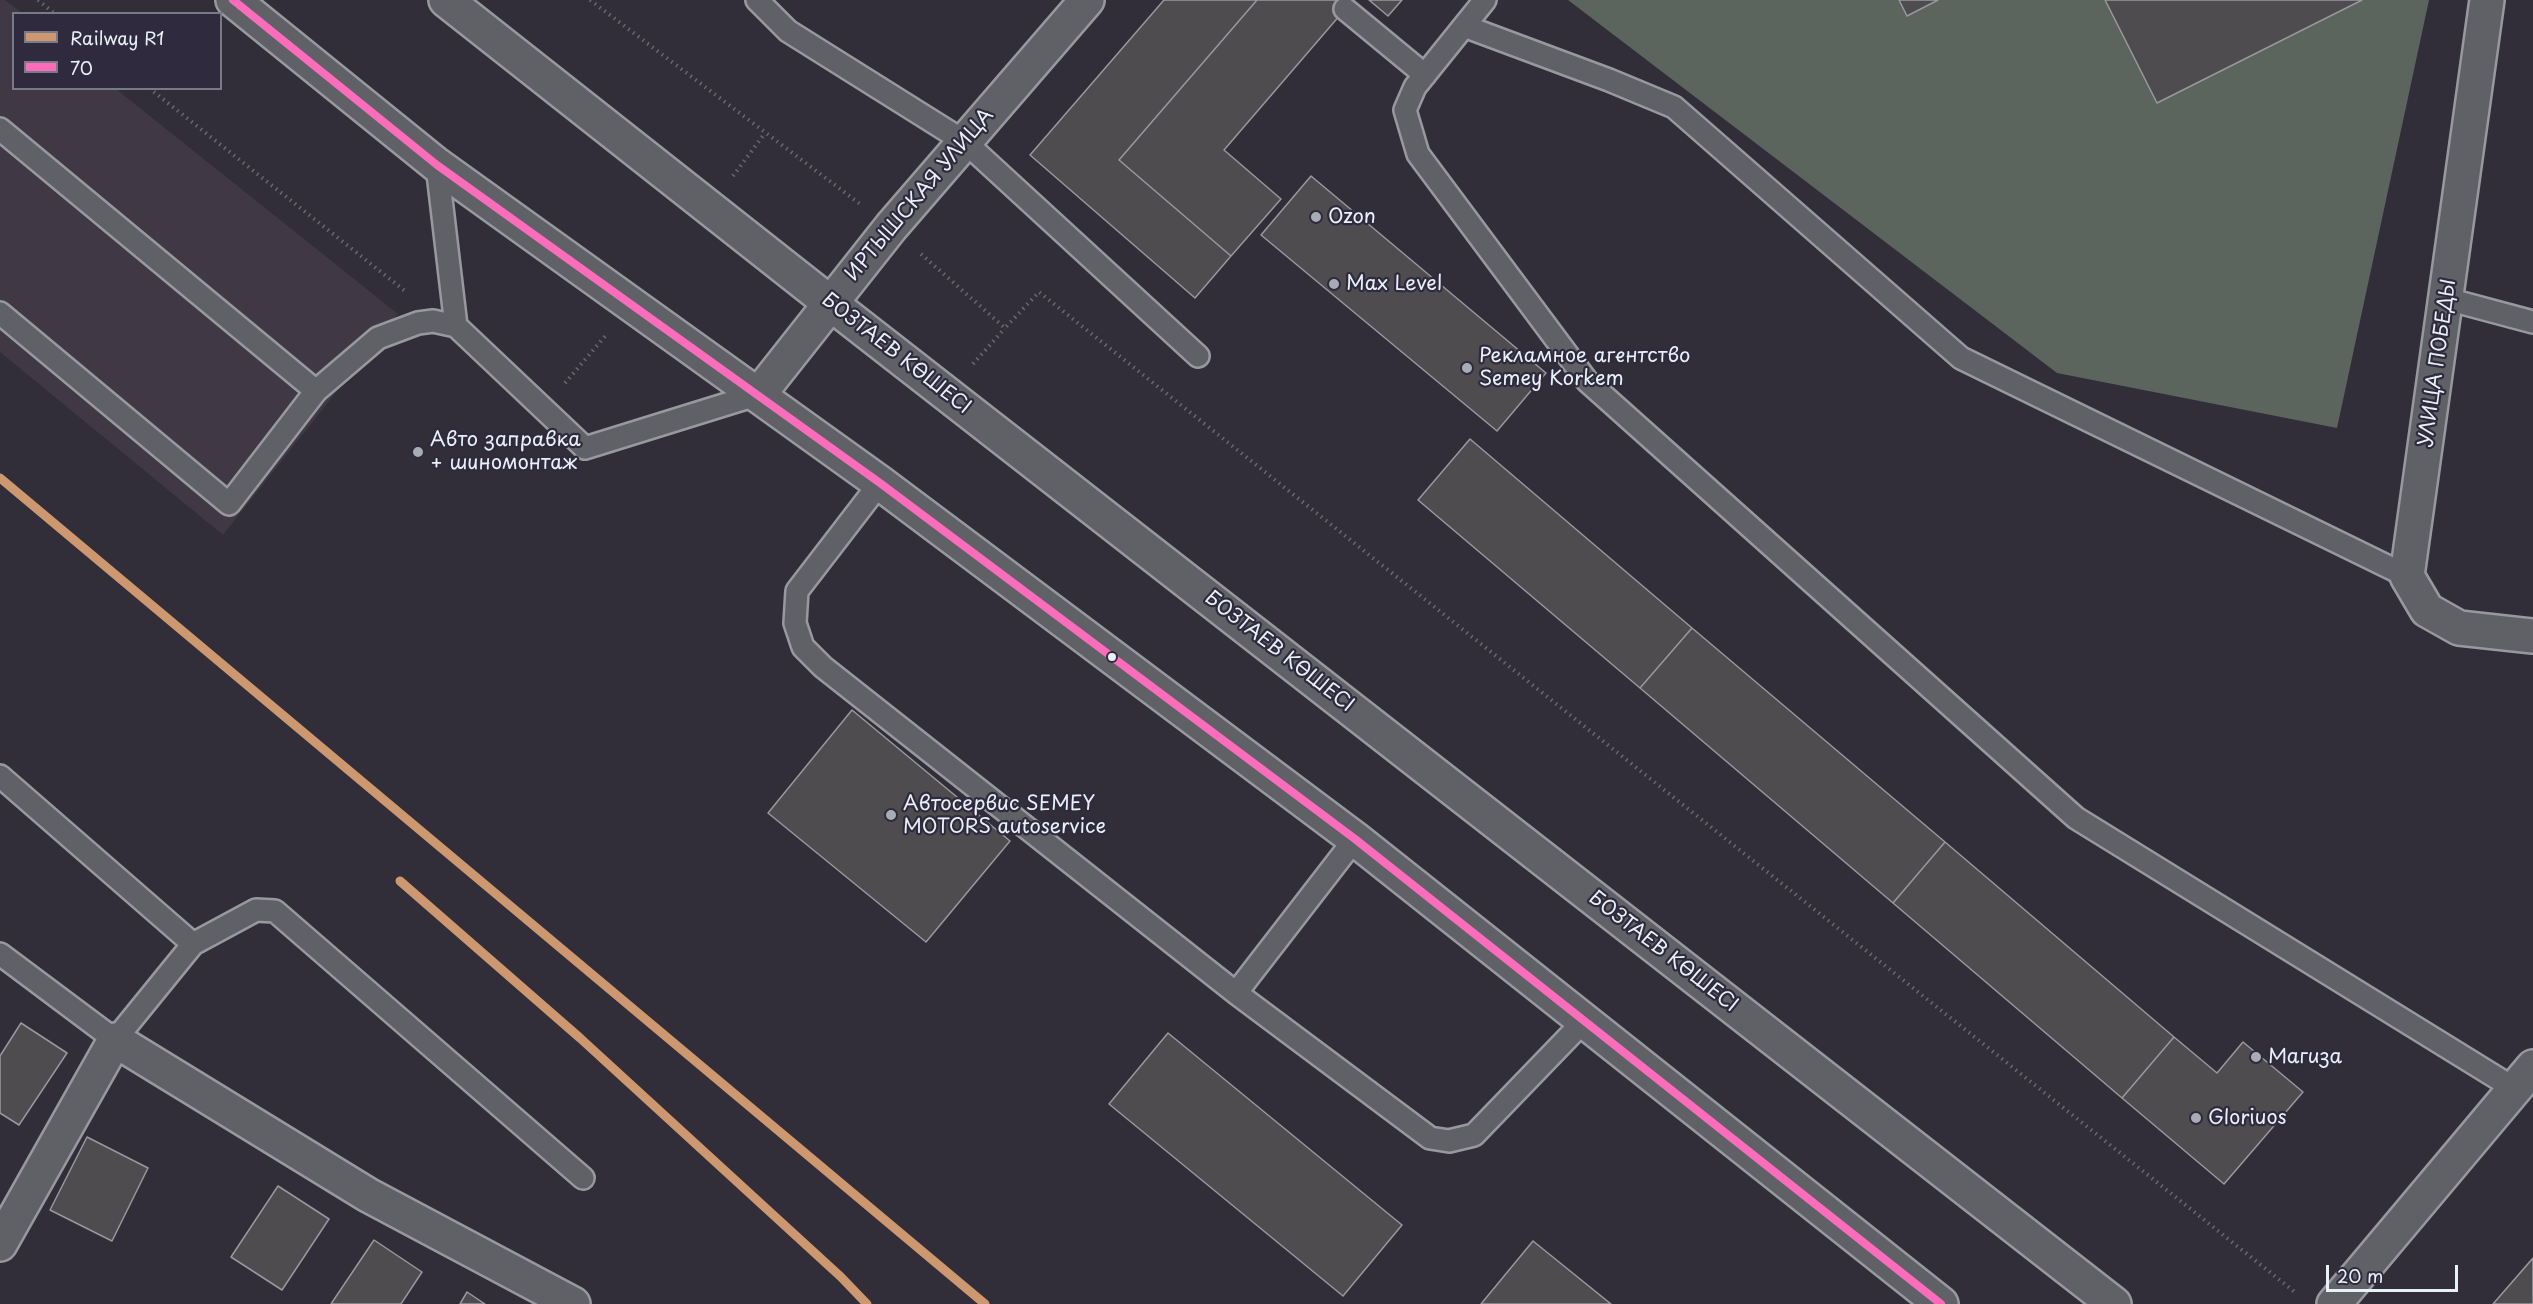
<!DOCTYPE html>
<meta charset="utf-8">
<style>
body{margin:0}
#map{position:relative;width:2533px;height:1304px;overflow:hidden;background:#312e39;font-family:"Playpen Sans",sans-serif}
canvas{display:block}
.legend{position:absolute;left:12px;top:12px;width:210px;height:78px;box-sizing:border-box;background:#2f2a3d;border:2px solid #797a88;margin:0;padding:8px 10px;list-style:none;font-size:18px;color:#e8f1f8}
.legend li{display:flex;align-items:center;gap:12px;height:30px}
.legend b{width:30px;border:2px solid #797a88}
.scale{position:absolute;left:2326px;top:1265px;width:132px;height:27px;box-sizing:border-box;border:3px solid #e8f1f8;border-top:0;padding-left:8px;font-size:18px;line-height:21px;white-space:nowrap;color:#e8f1f8;-webkit-text-stroke:4px #2f2a3d;paint-order:stroke}
</style>
<div id="map">
<canvas width="2533" height="1304"></canvas>
<ul class="legend">
<li><b style="height:8px;background:#cd976f"></b>Railway R1</li>
<li><b style="height:8px;background:#fb6dba"></b>70</li>
</ul>
<div class="scale">20 m</div>
</div>
<script>
const ctx = document.querySelector('canvas').getContext('2d');
ctx.lineJoin = 'round';
function fillPath(path, color) {
  ctx.fillStyle = color;
  ctx.fill(path, 'evenodd');
}
function toPath(rows) {
  const path = new Path2D();
  for (const r of rows) {
    path.moveTo(r[0], r[1]);
    for (let i = 2; i < r.length; i += 2) path.lineTo(r[i], r[i + 1]);
  }
  return path;
}
function strokePath(path, color, width, dash) {
  ctx.strokeStyle = color;
  ctx.lineWidth = width;
  ctx.lineCap = dash ? 'butt' : 'round';
  ctx.setLineDash(dash || []);
  ctx.stroke(path);
}
function write(font, color, halo, rows, align = 'center') {
  ctx.font = font + ' "Playpen Sans",sans-serif';
  ctx.lineWidth = 4.5;
  ctx.setLineDash([]);
  ctx.textBaseline = 'middle';
  ctx.strokeStyle = halo;
  ctx.fillStyle = color;
  for (const [text, x, y, turn = 0] of rows) {
    ctx.save();
    ctx.translate(x, y);
    ctx.rotate((+turn || 0) * Math.PI / 180);
    ctx.textAlign = isNaN(turn) ? turn : align;
    if (halo) ctx.strokeText(text, 0, 0);
    ctx.fillText(text, 0, 0);
    ctx.restore();
  }
}
const built = toPath([
 [0,0,5,0,22,13,14,14,14,88,116,89,398,314,223,535,0,352]
]);
const green = toPath([
 [1568,0,2429,0,2337,428,2057,373]
]);
const building = toPath([
 [1164,0,1257,0,1119,160,1231,256,1195,298,1030,155,1164,0],
 [1257,0,1353,0,1224,150,1281,199,1231,256,1119,160,1257,0],
 [1369,0,1402,0,1388,16,1369,0],
 [1899,0,1938,0,1907,16,1899,0],
 [2105,0,2362,0,2157,103,2105,0],
 [1311,176,1546,373,1497,431,1261,235,1311,176],
 [1470,439,1692,628,1640,688,1418,500,1470,439],
 [1692,628,1945,842,1893,903,1640,688,1692,628],
 [852,710,1010,841,926,942,768,813,852,710],
 [1945,842,2174,1037,2122,1098,1893,903,1945,842],
 [21,1023,67,1053,19,1125,0,1113,0,1056,21,1023],
 [1168,1033,1402,1225,1343,1296,1109,1104,1168,1033],
 [2174,1037,2217,1073,2243,1042,2303,1092,2224,1184,2122,1098,2174,1037],
 [87,1137,148,1168,112,1241,50,1210,87,1137],
 [278,1186,329,1219,282,1290,231,1257,278,1186],
 [374,1240,422,1272,401,1304,331,1304,374,1240],
 [1533,1241,1611,1304,1481,1304,1533,1241],
 [2533,1258,2533,1304,2493,1304,2533,1258],
 [467,1292,485,1304,460,1304,467,1292]
]);
const path = toPath([
 [38,0,55,14],
 [590,0,860,204],
 [149,88,405,291],
 [733,176,765,133],
 [921,254,1005,328,1039,292,2296,1293],
 [973,364,1005,328],
 [565,383,607,334]
]);
const service = toPath([
 [757,0,788,31,965,142,1198,356],
 [1485,0,1415,87,1405,110,1418,154,1587,381,2076,818,2515,1089],
 [1345,9,1425,75],
 [1464,26,1609,80,1674,107,1961,358,2407,576],
 [0,129,316,391,378,338,418,323,433,321,456,326],
 [437,165,456,326,585,448,759,394],
 [2447,299,2533,322],
 [0,313,229,504,316,391],
 [880,483,797,591,795,623,803,647,823,667,1236,993],
 [0,776,193,944,115,1040,0,954],
 [1355,839,1236,993,1430,1138,1449,1141,1474,1135,1585,1020],
 [193,944,256,910,275,911,583,1178]
]);
const minor = toPath([
 [2487,0,2407,576,2427,610,2459,628,2533,636],
 [759,394,891,227,1087,0],
 [0,1244,115,1040,368,1195,573,1304],
 [2334,1304,2533,1067]
]);
const trunk = toPath([
 [233,0,437,165,880,483,1355,839,1941,1304],
 [446,0,830,303,2114,1304]
]);
const rail = toPath([
 [0,478,985,1304]
]);
const bus1 = toPath([
 [233,0,437,165,880,483,1355,839,1941,1304]
]);
const rail1 = toPath([
 [0,478,985,1304],
 [400,881,580,1038,841,1277,867,1304]
]);
const markers = [
 [1316,217,6,"#a8adb5"],
 [1334,284,6,"#a8adb5"],
 [1467,368,6,"#a8adb5"],
 [418,452,6,"#a8adb5"],
 [1112,657,5,"#e8f1f8"],
 [891,815,6,"#a8adb5"],
 [2256,1057,6,"#a8adb5"],
 [2196,1118,6,"#a8adb5"]
];
const streetNames = [
 ["ИРТЫШСКАЯ УЛИЦА",920,195,-50],
 ["БОЗТАЕВ КӨШЕСІ",896,354,38],
 ["УЛИЦА ПОБЕДЫ",2438,363,-82],
 ["БОЗТАЕВ КӨШЕСІ",1279,652,38],
 ["БОЗТАЕВ КӨШЕСІ",1663,952,38]
];
const poiNames = [
 ["Ozon",1328,217],
 ["Max Level",1346,284],
 ["Рекламное агентство",1479,356],
 ["Semey Korkem",1479,379],
 ["Авто заправка",430,440],
 ["+ шиномонтаж",430,463],
 ["Автосервис SEMEY",903,804],
 ["MOTORS autoservice",903,827],
 ["Магиза",2268,1057],
 ["Gloriuos",2208,1118]
];
fillPath(built, '#403844');
fillPath(green, '#5b655d');
fillPath(building, '#4f4c50');
strokePath(building, '#98999f', 1.5);
strokePath(service, '#98999f', 26);
strokePath(minor, '#98999f', 38);
strokePath(trunk, '#98999f', 38);
strokePath(path, '#68686f', 4, [1.5, 4.5]);
strokePath(service, '#606067', 21);
strokePath(minor, '#606067', 33);
strokePath(trunk, '#606067', 33);
strokePath(rail, '#68686f', 7);
strokePath(rail, '#2f2a3d', 4.5, [14]);
strokePath(bus1, '#fb6dba', 8);
strokePath(rail1, '#cd976f', 9);
for (const [x, y, r, color] of markers) {
  const dot = new Path2D();
  dot.arc(x, y, r, 0, 2 * Math.PI);
  ctx.fillStyle = color;
  ctx.fill(dot);
  strokePath(dot, '#2f2a3d', 2);
}
write('20px', '#e8f1f8', '#2f2a3d', streetNames);
write('20px', '#e8f1f8', '#2f2a3d', poiNames, 'left');
</script>
